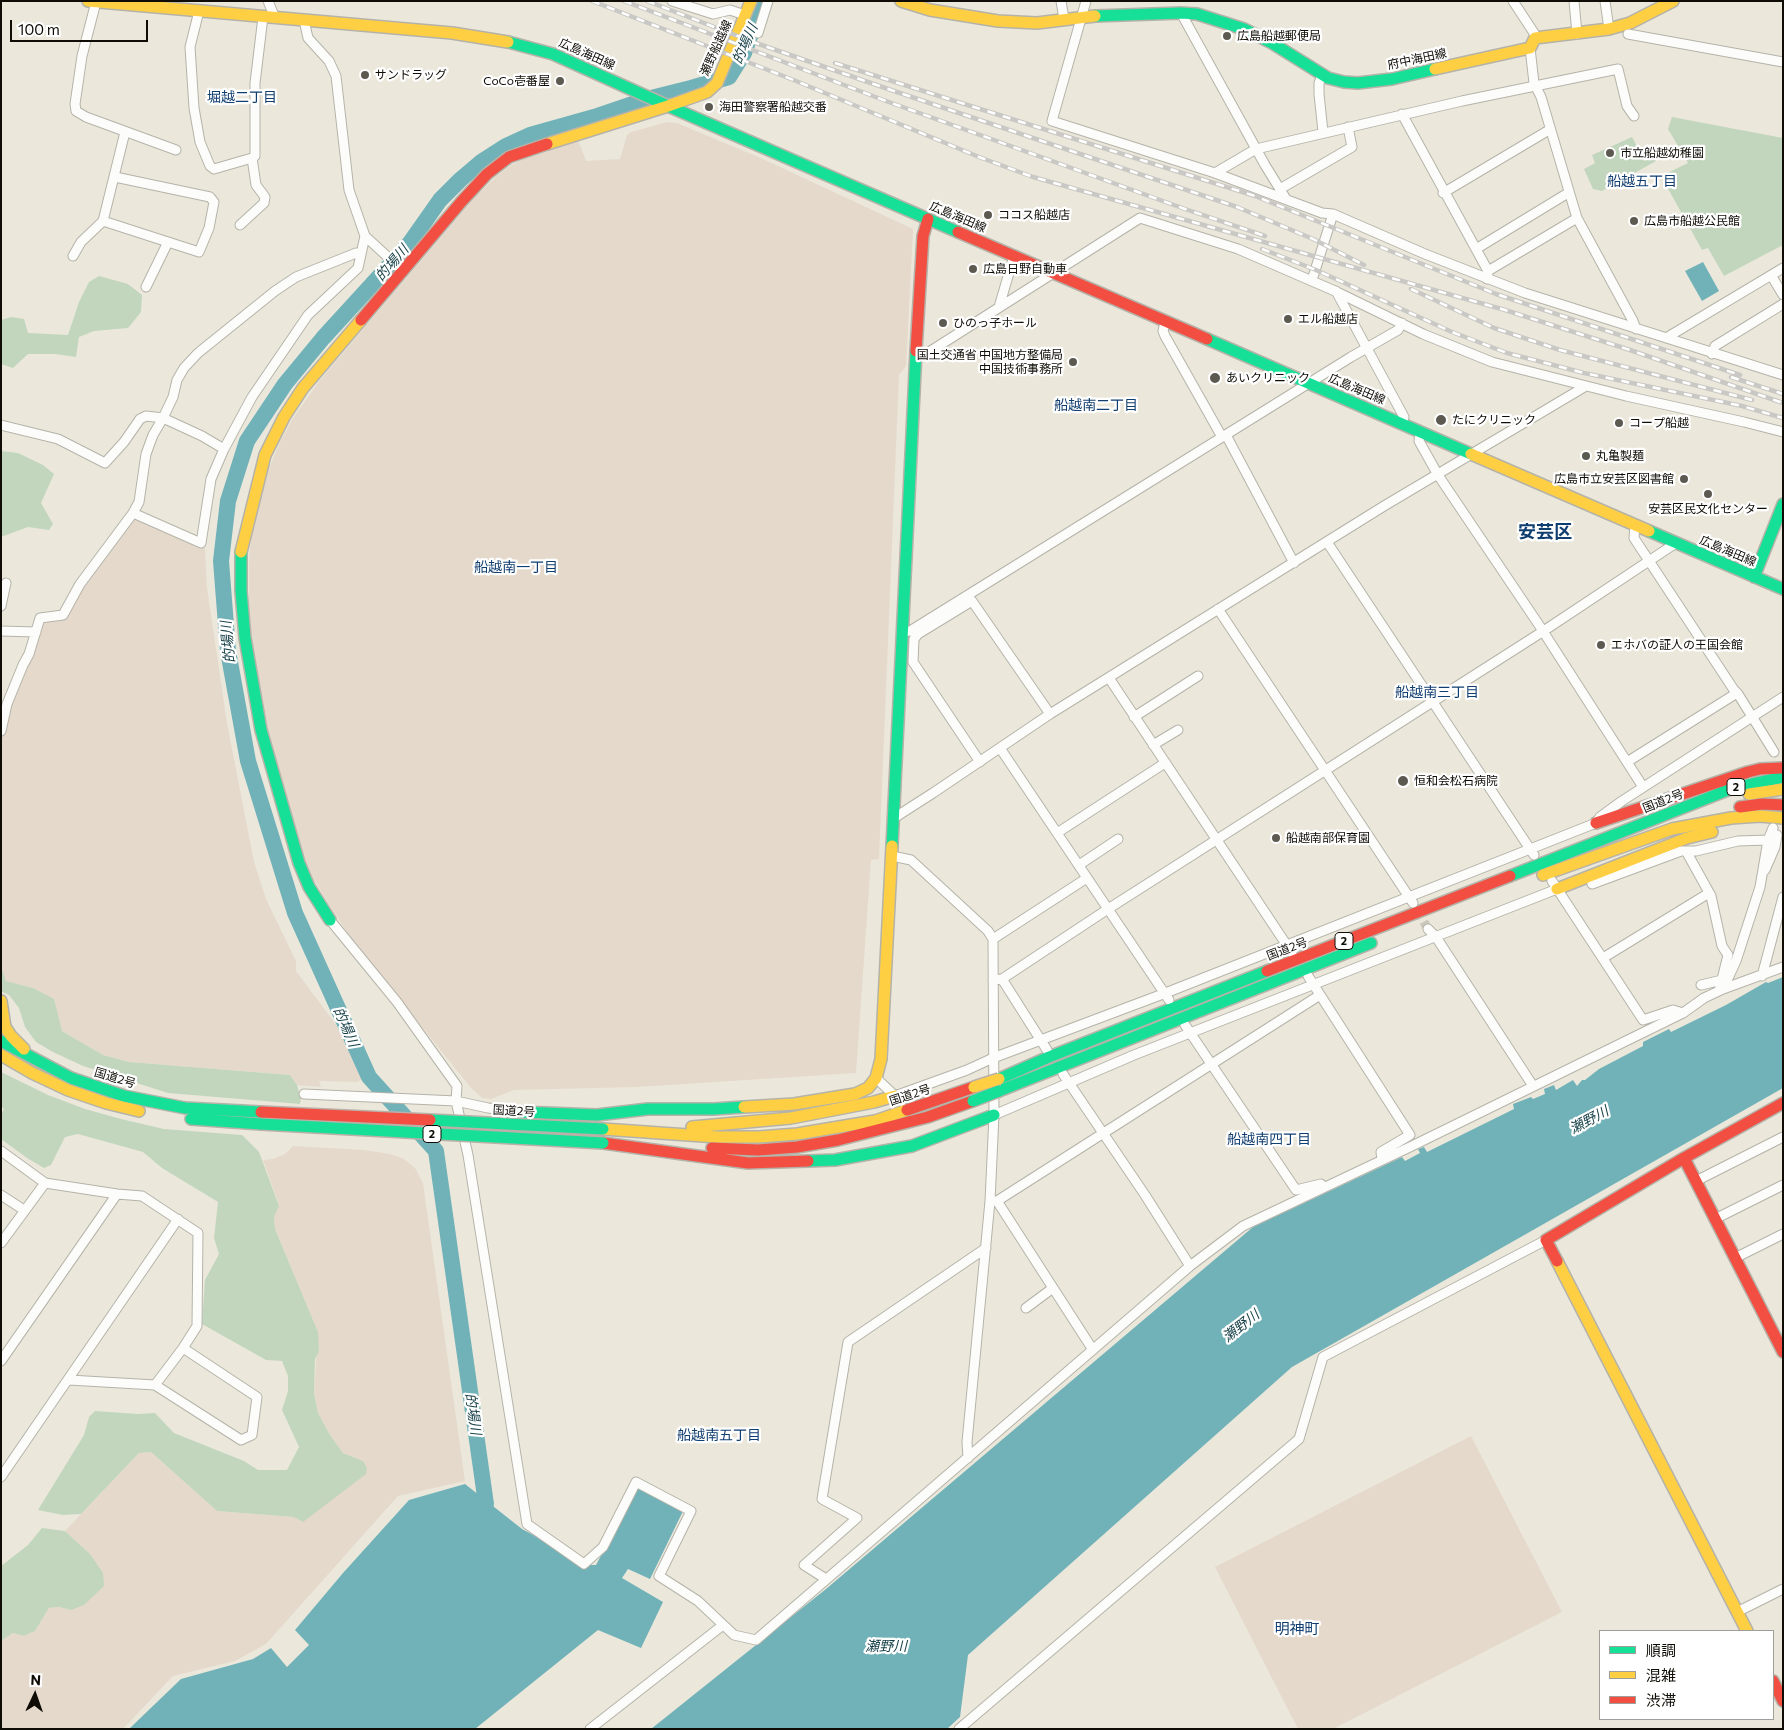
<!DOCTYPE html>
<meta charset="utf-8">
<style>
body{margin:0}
#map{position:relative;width:1784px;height:1730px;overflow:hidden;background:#ebe8db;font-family:Commissioner,"Noto Sans JP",sans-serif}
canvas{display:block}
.frame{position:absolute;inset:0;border:2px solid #0e0c05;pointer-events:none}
.legend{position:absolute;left:1599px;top:1630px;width:175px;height:90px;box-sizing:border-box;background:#fff;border:1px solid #9f9e9b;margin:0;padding:6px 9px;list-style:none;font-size:15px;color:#0e0c05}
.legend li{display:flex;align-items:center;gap:10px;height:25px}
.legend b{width:25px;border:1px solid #9f9e9b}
.north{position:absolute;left:10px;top:1670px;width:50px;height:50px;-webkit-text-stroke:4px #fff;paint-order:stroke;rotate:3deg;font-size:14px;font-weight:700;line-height:20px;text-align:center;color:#0e0c05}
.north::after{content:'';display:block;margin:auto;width:18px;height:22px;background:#0e0c05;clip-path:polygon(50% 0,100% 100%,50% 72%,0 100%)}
.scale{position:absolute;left:10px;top:20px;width:138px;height:22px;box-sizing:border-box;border:2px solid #0e0c05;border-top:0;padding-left:6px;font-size:15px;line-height:18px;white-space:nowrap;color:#0e0c05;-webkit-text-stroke:4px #fff;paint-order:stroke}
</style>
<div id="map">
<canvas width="1784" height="1730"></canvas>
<div class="frame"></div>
<ul class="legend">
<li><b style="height:6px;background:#16e098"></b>順調</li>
<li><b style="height:6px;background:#ffcf43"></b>混雑</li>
<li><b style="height:6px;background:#f24e42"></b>渋滞</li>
</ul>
<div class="north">N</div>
<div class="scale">100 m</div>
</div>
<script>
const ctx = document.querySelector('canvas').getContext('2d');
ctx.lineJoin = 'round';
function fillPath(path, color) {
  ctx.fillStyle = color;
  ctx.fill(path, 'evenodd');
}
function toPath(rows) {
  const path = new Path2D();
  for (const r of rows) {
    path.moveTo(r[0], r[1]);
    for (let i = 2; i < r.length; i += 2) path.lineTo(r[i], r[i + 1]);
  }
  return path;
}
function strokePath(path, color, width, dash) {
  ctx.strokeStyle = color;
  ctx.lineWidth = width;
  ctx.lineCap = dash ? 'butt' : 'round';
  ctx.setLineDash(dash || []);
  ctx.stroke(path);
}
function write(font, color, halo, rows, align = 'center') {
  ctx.font = font + ' Commissioner,"Noto Sans JP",sans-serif';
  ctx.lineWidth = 4.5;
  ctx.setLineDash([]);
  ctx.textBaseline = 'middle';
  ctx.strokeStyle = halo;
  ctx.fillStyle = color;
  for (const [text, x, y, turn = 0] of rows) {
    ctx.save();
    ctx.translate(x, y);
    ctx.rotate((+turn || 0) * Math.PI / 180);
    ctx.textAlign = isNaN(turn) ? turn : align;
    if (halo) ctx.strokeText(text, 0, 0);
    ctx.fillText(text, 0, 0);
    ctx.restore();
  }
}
const industrial = toPath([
 [667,122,677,123,763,159,913,229,913,232,906,366,899,375,879,859,871,860,856,1073,638,1087,514,1090,491,1099,482,1098,471,1088,355,944,333,911,314,880,305,859,268,731,254,658,249,614,249,564,251,535,268,471,279,444,293,418,320,380,476,196,496,177,511,165,540,151,578,140,586,161,620,159,627,135,631,132],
 [132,518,205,548,207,588,227,723,254,862,266,899,296,961,296,971,340,1030,365,1070,365,1078,357,1082,319,1081,321,1087,297,1085,290,1075,129,1062,103,1055,62,1031,33,988,6,981,1,966,1,741,9,705,41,621,64,616,81,586],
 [293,1146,364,1150,390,1154,404,1159,415,1168,423,1183,465,1481,398,1496,266,1644,235,1661,173,1676,123,1729,1,1729,1,1641,13,1633,24,1636,35,1631,49,1608,59,1607,71,1610,90,1554,65,1531,139,1453,151,1452,217,1511,294,1517,363,1461,343,1453,330,1435,318,1413,314,1393,318,1332,275,1229,274,1217,279,1205,263,1160,273,1159,285,1154],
 [1471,1436,1562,1612,1333,1729,1298,1729,1215,1567]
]);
const green = toPath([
 [1672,117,1783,138,1783,245,1724,276,1708,248,1702,250,1661,176,1688,163,1668,129],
 [1632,137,1643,157,1654,151,1658,160,1602,191,1593,189,1584,169,1595,163,1592,155],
 [99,276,128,284,142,295,141,312,128,328,94,331,79,337,76,357,55,354,28,354,13,368,1,364,1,320,11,317,24,319,28,333,68,335,79,302,89,282],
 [1,451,18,453,43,465,54,474,41,503,53,524,49,530,28,527,1,537],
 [1,966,6,981,33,988,54,999,62,1031,103,1055,129,1062,290,1075,297,1085,301,1099,300,1104,168,1093,83,1066,53,1052,36,1042,25,1027,19,1008,9,995,1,991],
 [1,1072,48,1095,85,1109,121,1119,164,1129,242,1135,259,1152,279,1206,274,1217,275,1229,318,1332,319,1352,315,1359,314,1393,318,1413,330,1435,343,1453,363,1461,367,1468,366,1474,303,1522,294,1517,217,1511,151,1452,139,1453,81,1514,63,1515,38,1510,84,1435,89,1417,95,1411,138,1414,155,1413,174,1433,244,1461,258,1470,287,1470,299,1447,282,1410,288,1391,288,1376,282,1361,266,1360,202,1324,205,1280,219,1254,214,1238,218,1202,162,1168,143,1152,78,1134,65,1137,51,1165,44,1168,27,1158,1,1139,1,1115,4,1109,1,1106],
 [42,1528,65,1531,90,1554,103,1573,104,1586,84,1605,71,1610,59,1607,49,1608,35,1631,24,1636,13,1633,1,1641,1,1566,28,1545]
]);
const water = toPath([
 [1703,262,1719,291,1702,301,1685,271],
 [1783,977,1783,1088,1292,1367,968,1655,960,1717,947,1729,651,1729,826,1589,1253,1227,1402,1157,1405,1161,1420,1153,1418,1149,1424,1147,1427,1152,1514,1109,1513,1104,1531,1097,1533,1099,1545,1094,1544,1089,1554,1085,1556,1090,1573,1080,1577,1086,1582,1080,1585,1080,1599,1069,1643,1046,1643,1042,1669,1029,1671,1032,1726,1005,1766,982,1768,983],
 [465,1484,522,1529,590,1565,596,1565,639,1484,685,1507,650,1579,628,1569,622,1578,663,1602,641,1648,598,1630,475,1729,129,1729,181,1679,253,1659,271,1648,287,1667,309,1645,295,1630,343,1573,409,1500]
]);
const river = toPath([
 [486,1504,436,1151,369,1077,295,913,248,761,228,651,221,561,228,501,247,441,285,384,323,338,409,244,440,200,461,179,481,162,506,146,530,135,594,117,647,99,691,88,729,77,744,53,763,1]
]);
const streetTunnel = toPath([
 [1417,910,1428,929]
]);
const street = toPath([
 [268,1,275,18],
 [672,1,713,14,730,10,745,15],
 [1061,1,1064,19],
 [1086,1,1052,121,1215,173,1322,213,1333,214,1425,254,1525,293,1783,375],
 [1513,1,1534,33,1535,38],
 [1574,1,1577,34],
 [1605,1,1609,29],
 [96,2,82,56,75,104,76,111,86,117,176,150],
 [199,11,190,47,194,108,200,142,210,166,214,169,252,158],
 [1181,13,1265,165,1286,199],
 [304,20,308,38,329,61,336,76,349,190,365,236,403,271],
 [758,33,768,1],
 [1628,34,1783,62],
 [1530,48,1534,83,1541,97,1577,218,1633,321,1636,329],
 [1322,75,1319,83,1319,94,1323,132],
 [1402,114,1488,271,1487,279],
 [1215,173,1256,149,1462,101,1618,69,1627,106,1634,116],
 [1280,189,1352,147,1348,127],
 [1443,193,1549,130],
 [103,221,199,252,209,228,214,202,210,197,115,177],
 [240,225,264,203,265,197,256,185,252,158,255,156,255,83,263,17],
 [1476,249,1568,193],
 [73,256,81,242,103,221,125,132],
 [1488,271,1577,218],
 [1771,275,1783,295],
 [1312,280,1333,214],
 [146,287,168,242],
 [1336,291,1404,417,1402,424],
 [999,307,1014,256],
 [1165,322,1163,331,1165,336,1222,437],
 [1666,338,1783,268],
 [1712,354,1715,346,1783,304],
 [916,355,929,352,1140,218,1238,249,1335,291,1423,334,1492,362,1626,396,1744,422,1783,432],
 [1,425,58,439,105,463,124,442,140,419,146,416,163,418,202,436,224,449],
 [1420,433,1419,441,1438,475,1539,625,1643,787],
 [1226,435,1294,563],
 [133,513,139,502,146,454,153,435,163,418,173,397,177,380,184,368,198,353,275,291,296,277,356,253,361,253],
 [1635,525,1634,538,1734,690,1738,694,1774,752],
 [1327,542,1534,855],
 [1,606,6,583],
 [1218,609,1413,903],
 [1,631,36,632],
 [902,632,910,631,1351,357,1398,330,1402,323],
 [1109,678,1292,953],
 [1134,717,1198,676],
 [1,731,7,704,23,665,29,654,40,618,63,615,80,584,133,513,201,543,211,479,224,449,252,397,308,315,358,268,365,236],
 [1153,745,1178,730],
 [1000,748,1169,1000],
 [980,762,913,662,914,639,918,634,972,601,1050,714],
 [1627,762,1737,693],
 [894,818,933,793,1050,714,1384,506,1586,386],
 [1057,833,1165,763],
 [1686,851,1711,896,1722,946,1728,955,1720,987],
 [892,856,911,860,988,931,993,939,994,1115,990,1201,967,1442,968,1458],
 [1079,865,1118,839],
 [1765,870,1775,847,1777,835],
 [1552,881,1643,1020,1673,1010,1683,1013],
 [1592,884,1681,851,1696,851,1738,841,1768,840],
 [330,920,397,1002,457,1086,456,1101,468,1155,527,1524,584,1564,603,1547,636,1482,691,1511,659,1576,698,1601,734,1635,756,1640,1190,1266,1243,1226,1412,1146,1683,1013,1704,998,1723,989,1783,967],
 [1428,929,1436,937,1533,1086],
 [993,939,1087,878],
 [1603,958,1709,893],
 [1308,976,1410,1135,1381,1152,1382,1160],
 [1762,976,1783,897],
 [1002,979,1047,1050],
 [993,980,1002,979,1108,909,1542,632,1676,543],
 [1701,985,1722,980],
 [1723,989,1736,961,1760,887,1768,840,1773,828],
 [1185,1025,1296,1190,1321,1184],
 [1063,1074,1145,1195,1190,1266],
 [876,1078,895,1096,967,1070,993,1058,1163,994,1596,823,1600,817,1622,801,1783,697],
 [304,1094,456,1101,488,1108,519,1112],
 [994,1115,1134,1055,1557,889,1561,890],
 [1,1151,45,1183,117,1194,142,1196,198,1233,197,1326,183,1348,155,1385,69,1380],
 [1696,1181,1783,1137],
 [1,1195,24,1210],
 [990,1201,997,1201,1320,995],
 [997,1201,1093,1350],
 [1715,1219,1783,1185],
 [1,1243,45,1183],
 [1735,1258,1783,1234],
 [1026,1308,1053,1288],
 [1,1361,117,1194],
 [155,1385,241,1440,252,1435,257,1397,183,1348],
 [1,1477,178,1219],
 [826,1579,804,1565,857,1518,822,1499,848,1342,986,1248],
 [1737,1612,1783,1589],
 [590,1729,723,1625],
 [959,1729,1299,1439,1323,1357,1546,1240]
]);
const fast = toPath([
 [1095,16,1181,13,1197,14,1244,29,1272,43,1328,78,1344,82,1358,83,1392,79,1435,69],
 [508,42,553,54,668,106,958,232],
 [1207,339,1471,454],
 [1649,531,1783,589],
 [241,552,241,591,245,638,261,730,299,863,309,887,330,920],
 [1754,577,1783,504],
 [892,846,916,351],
 [1510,876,1733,788,1783,777],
 [1,1041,71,1078,124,1096,185,1108,261,1112],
 [999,1079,1049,1057,1267,971],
 [999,1091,1371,943],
 [519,1112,597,1115,648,1109,714,1109,744,1107],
 [191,1119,261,1124],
 [808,1161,835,1160,912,1146,994,1115]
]);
const slow = toPath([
 [88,1,452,33,508,42],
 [901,1,930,10,998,21,1037,23,1095,16],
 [1435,69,1530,48,1535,38,1609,29,1630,23,1673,1],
 [547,144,668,106,707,92,717,83,751,1],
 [1471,454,1649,531],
 [241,552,265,455,284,417,303,388,361,320],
 [1749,794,1783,789],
 [1543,875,1672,829,1731,818,1760,816,1783,818],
 [1557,889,1687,838,1712,832],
 [1,1001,5,1027,11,1036,24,1049],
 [1,1055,32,1073,68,1090,106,1103,139,1111],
 [744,1107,794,1104,855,1094,868,1088,876,1078,881,1059,892,846],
 [692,1127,791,1118,874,1102,895,1096],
 [603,1129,717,1137,759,1137,797,1134,875,1121,907,1110],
 [1557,1261,1747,1631]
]);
const jam = toPath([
 [958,232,1207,339],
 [361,320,462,201,487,174,509,157,547,144],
 [916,351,923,236,928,219],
 [1740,807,1762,804,1783,805],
 [1596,823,1748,772,1760,769,1782,768],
 [1267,971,1510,876],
 [907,1110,974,1087],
 [603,1143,748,1163,808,1161],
 [712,1148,758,1150,797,1147,838,1140,928,1117,973,1101],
 [1684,1158,1783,1352],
 [1557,1261,1546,1240,1684,1158,1783,1103],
 [1773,1681,1783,1701]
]);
const rail = toPath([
 [592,1,796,81,979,157,1033,177,1505,310,1630,350,1783,403],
 [624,1,886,101,1185,209,1265,236],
 [647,1,753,42,891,90,1237,207,1313,239,1364,265],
 [835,63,1255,196,1496,294,1740,375],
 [1262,249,1316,270,1452,332,1507,353,1584,373,1742,406,1783,418],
 [1411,289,1494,328,1560,350,1752,400],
 [1731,377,1783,394]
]);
const fastBridge = toPath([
 [973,1101,999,1091],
 [430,1120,603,1129],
 [261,1124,603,1143]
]);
const slowBridge = toPath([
 [974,1087,999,1079]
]);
const jamBridge = toPath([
 [261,1112,430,1120]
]);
const markers = [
 [1227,36,5,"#5b5950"],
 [365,75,5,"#5b5950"],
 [560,81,5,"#5b5950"],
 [709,107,5,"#5b5950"],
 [1610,153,5,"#5b5950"],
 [988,215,5,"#5b5950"],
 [1634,221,5,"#5b5950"],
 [973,269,5,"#5b5950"],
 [1288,319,5,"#5b5950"],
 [943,323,5,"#5b5950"],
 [1073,362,5,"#5b5950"],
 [1215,378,6,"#5b5950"],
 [1441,420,6,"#5b5950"],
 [1619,423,5,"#5b5950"],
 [1586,456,5,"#5b5950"],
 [1684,479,5,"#5b5950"],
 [1708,494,5,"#5b5950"],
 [1601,645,5,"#5b5950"],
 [1403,781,6,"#5b5950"],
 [1276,838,5,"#5b5950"]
];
const shields = [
 [1736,787,18],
 [1344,941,18],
 [432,1134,18]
];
const shieldNames = [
 ["2",1736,787],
 ["2",1344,941],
 ["2",432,1134]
];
const poiNames = [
 ["広島船越郵便局",1237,36],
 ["サンドラッグ",375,75],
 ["CoCo壱番屋",550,81,"right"],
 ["海田警察署船越交番",719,107],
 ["市立船越幼稚園",1620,153],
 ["ココス船越店",998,215],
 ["広島市船越公民館",1644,221],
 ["広島日野自動車",983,269],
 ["エル船越店",1298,319],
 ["ひのっ子ホール",953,323],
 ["国土交通省 中国地方整備局",1063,355,"right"],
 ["中国技術事務所",1063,369,"right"],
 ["あいクリニック",1226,378],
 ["たにクリニック",1452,420],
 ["コープ船越",1629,423],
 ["丸亀製麺",1596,456],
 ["広島市立安芸区図書館",1674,479,"right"],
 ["安芸区民文化センター",1708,509,"center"],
 ["エホバの証人の王国会館",1611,645],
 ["恒和会松石病院",1414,781],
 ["船越南部保育園",1286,838]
];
const streetNames = [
 ["瀬野船越線",716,48,-66],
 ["広島海田線",587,54,24],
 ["府中海田線",1417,59,-12],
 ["広島海田線",958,217,23],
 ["広島海田線",1357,389,23],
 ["広島海田線",1728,551,23],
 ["国道2号",1663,801,-22],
 ["国道2号",1287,949,-21],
 ["国道2号",115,1078,17],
 ["国道2号",910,1095,-18],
 ["国道2号",514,1111,3]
];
const waterNames = [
 ["的場川",745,44,-66],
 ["的場川",392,263,-49],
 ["的場川",228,642,-96],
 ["的場川",346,1027,66],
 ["瀬野川",1589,1120,-28],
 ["瀬野川",1241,1326,-38],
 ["的場川",473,1414,82],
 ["瀬野川",886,1646]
];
const neighbourhoodNames = [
 ["堀越二丁目",242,97],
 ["船越五丁目",1642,181],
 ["船越南二丁目",1096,405],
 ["船越南一丁目",516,567],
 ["船越南三丁目",1437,692],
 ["船越南四丁目",1269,1139],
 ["船越南五丁目",719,1435]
];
const quarterNames = [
 ["明神町",1297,1629]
];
const districtNames = [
 ["安芸区",1545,532]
];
fillPath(industrial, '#e5d9cc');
fillPath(green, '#c2d6be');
fillPath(water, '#71b2b9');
strokePath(river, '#71b2b9', 16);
strokePath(streetTunnel, '#cac7bb', 9, [9, 4.5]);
strokePath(street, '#b5b3a9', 11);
strokePath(fast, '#b5b3a9', 14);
strokePath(slow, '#b5b3a9', 14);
strokePath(jam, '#b5b3a9', 14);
strokePath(street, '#fcfcfa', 9);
strokePath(fast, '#16e098', 11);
strokePath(slow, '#ffcf43', 11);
strokePath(jam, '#f24e42', 11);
strokePath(rail, '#c9c8c4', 4.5);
strokePath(rail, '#fff', 2.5, [8]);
strokePath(fastBridge, '#bbb0a8', 14, []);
strokePath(slowBridge, '#bbb0a8', 14, []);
strokePath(jamBridge, '#bbb0a8', 14, []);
strokePath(fastBridge, '#16e098', 11);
strokePath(slowBridge, '#ffcf43', 11);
strokePath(jamBridge, '#f24e42', 11);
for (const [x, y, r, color] of markers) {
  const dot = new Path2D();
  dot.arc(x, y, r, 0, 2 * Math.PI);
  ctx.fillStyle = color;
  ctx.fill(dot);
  strokePath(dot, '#fff', 2);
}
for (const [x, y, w] of shields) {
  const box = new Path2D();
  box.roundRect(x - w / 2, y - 8.5, w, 17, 4);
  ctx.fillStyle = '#fff';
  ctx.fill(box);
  strokePath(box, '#0e0c05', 1);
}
write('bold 11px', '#0e0c05', null, shieldNames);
write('12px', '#0e0c05', '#fff', poiNames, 'left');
write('12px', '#0e0c05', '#fff', streetNames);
write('italic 14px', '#133e45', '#fff', waterNames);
write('14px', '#113e70', '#fff', neighbourhoodNames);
write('15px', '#113e70', '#fff', quarterNames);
write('bold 18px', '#113e70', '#fff', districtNames);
</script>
